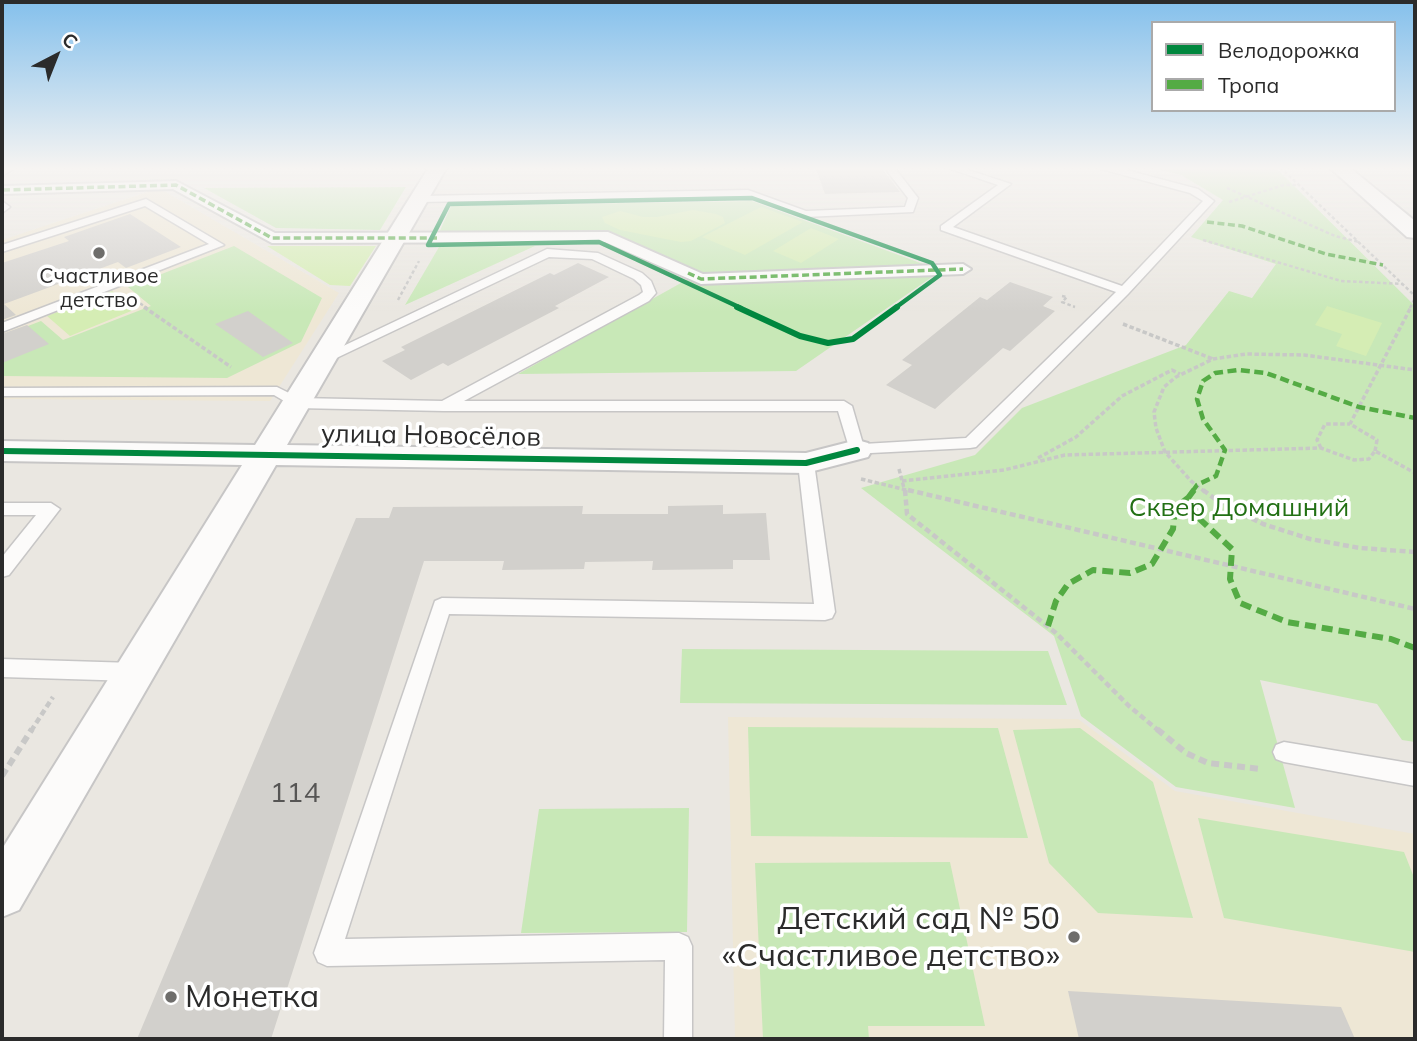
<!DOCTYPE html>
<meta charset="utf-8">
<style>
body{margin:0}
#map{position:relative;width:1417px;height:1041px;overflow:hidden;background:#eae7e1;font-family:Mulish,sans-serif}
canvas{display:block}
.frame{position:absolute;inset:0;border:4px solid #2b2b2b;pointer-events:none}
.legend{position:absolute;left:1151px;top:21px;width:245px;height:91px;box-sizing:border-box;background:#fff;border:2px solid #aaa;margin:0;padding:9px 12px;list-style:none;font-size:21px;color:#2b2b2b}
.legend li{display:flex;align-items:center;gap:14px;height:35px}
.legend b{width:35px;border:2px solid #aaa}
.north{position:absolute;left:21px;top:21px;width:70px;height:70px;-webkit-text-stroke:5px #fff;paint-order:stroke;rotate:42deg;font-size:19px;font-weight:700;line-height:28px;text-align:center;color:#2b2b2b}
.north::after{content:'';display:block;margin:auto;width:24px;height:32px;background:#2b2b2b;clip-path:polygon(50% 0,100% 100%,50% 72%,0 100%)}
</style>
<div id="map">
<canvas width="1417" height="1041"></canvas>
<div class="frame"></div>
<ul class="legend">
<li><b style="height:9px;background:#00873e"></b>Велодорожка</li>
<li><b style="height:9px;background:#54ab44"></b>Тропа</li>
</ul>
<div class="north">С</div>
</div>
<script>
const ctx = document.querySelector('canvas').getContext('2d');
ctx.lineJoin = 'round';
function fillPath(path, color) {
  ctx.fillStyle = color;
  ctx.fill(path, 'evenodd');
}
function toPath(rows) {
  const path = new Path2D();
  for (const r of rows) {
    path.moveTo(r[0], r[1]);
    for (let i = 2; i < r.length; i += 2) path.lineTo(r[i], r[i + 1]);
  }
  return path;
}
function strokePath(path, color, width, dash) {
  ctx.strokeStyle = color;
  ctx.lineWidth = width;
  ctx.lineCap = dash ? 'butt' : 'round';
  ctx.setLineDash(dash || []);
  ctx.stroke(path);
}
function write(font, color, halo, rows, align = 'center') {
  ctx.font = font + ' Mulish,sans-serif';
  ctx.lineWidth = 7;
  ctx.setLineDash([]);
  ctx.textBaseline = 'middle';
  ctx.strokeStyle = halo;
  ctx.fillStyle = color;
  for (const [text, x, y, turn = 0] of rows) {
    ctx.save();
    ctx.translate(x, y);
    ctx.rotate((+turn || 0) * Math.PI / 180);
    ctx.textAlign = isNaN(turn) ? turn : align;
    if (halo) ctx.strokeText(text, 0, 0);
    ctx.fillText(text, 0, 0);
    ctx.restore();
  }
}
const education = toPath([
 [159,188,339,293,270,401,2,399,2,240],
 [728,717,1078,719,1175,791,1415,834,1415,1039,735,1039]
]);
const green = toPath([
 [1149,167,1275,167,1415,306,1415,742,1402,740,1377,704,1260,680,1295,808,1176,787,1081,716,1054,636,861,488,975,455,1022,408,1186,345,1229,291,1252,298,1276,264,1191,237,1223,200,1181,175],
 [406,187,380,230,276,228,204,188],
 [752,201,926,265,932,277,796,371,518,374,697,274,609,234,438,235,451,206],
 [234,246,322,298,301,342,227,378,2,376,2,336,41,321,63,340,151,306,128,287],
 [535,246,405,305,439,247],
 [682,649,1048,651,1067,705,680,703],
 [748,727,998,728,1028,838,751,836],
 [1080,728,1153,782,1193,918,1098,913,1049,863,1013,730],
 [689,808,687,932,521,933,539,809],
 [1198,818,1404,852,1415,880,1415,952,1224,918],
 [950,862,985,1026,868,1026,869,1039,763,1039,755,863]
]);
const pitch = toPath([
 [761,207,803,222,745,255,702,237],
 [693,210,716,214,723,217,725,223,691,241,681,242,620,230,605,223,602,217,620,211,643,217,657,217],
 [811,228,839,239,801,263,773,251],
 [267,246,376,246,350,286,330,285],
 [112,291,136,309,70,336,47,316],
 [1327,306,1382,323,1366,356,1336,346,1342,334,1315,325]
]);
const building = toPath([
 [815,167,881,167,900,192,825,194],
 [130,214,181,247,126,268,118,262,4,304,16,315,2,320,2,263,69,241,64,237],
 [578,263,609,277,555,306,559,308,448,366,443,363,411,380,382,361,405,350,401,347,550,273,554,275],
 [1010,282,1053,297,1043,306,1055,311,1010,351,1003,348,935,409,886,385,912,365,902,360,980,297,987,300],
 [248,311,293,343,263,357,215,324],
 [27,325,49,344,2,363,2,334],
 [723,505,723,514,766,513,770,560,733,560,733,569,652,570,653,561,585,562,584,569,502,570,504,561,424,561,271,1039,137,1039,356,518,389,518,393,507,583,506,582,514,668,514,668,506],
 [1068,991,1341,1007,1355,1039,1079,1039]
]);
const pathFar3 = toPath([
 [1280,167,1415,296],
 [1227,188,1335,236,1359,242],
 [1229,202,1284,185,1300,185],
 [1203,240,1341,281,1403,284],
 [1062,296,1067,297,1062,302,1075,307],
 [135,300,147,308],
 [398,300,419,261],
 [1410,308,1415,298]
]);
const pathFar2 = toPath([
 [144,307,231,367],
 [1123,324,1213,359],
 [1321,448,1317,440,1325,424,1350,424],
 [1375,451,1377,440,1350,424,1411,307],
 [1038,458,1076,437,1122,396,1172,370,1180,374],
 [899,469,905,492],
 [861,479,915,492],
 [902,481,1004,470,1065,455,1321,448,1354,460,1369,459,1375,451,1415,473],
 [1205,492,1191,481,1165,452,1156,428,1154,412,1164,387,1176,377,1213,359,1246,354,1304,355,1415,370]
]);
const pathFar1 = toPath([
 [905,490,907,514,1056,633,1129,706,1159,731],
 [908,490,1415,609],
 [1203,490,1222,504,1263,524,1310,539,1360,548,1415,552],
 [31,731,53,697]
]);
const path = toPath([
 [1157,729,1186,753,1208,763,1261,769],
 [2,776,32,729]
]);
const service = toPath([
 [6,167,17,167,2,176,2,169,6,167],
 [884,167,894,167,918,198,913,212,805,217,747,196,419,202,414,199,419,196,748,190,806,211,905,207,908,198,884,167],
 [945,167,959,167,1011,184,953,227,1122,286,1203,201,1190,193,1101,169,1100,167,1115,167,1198,189,1214,201,1128,294,976,447,970,448,851,454,838,411,444,411,296,408,274,395,2,396,2,388,277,387,299,398,442,401,639,295,643,292,641,285,634,279,592,259,549,257,328,362,323,363,316,359,547,249,598,253,642,273,651,281,656,293,649,301,464,401,844,401,852,406,863,444,966,438,1116,292,941,230,941,226,998,185,945,167],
 [146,199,224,245,2,332,2,323,209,244,145,206,2,252,2,245,146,199],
 [2,201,10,207,2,213,2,201],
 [806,458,814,463,835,612,832,618,825,620,449,614,345,939,679,933,688,937,692,946,692,1039,664,1039,665,960,327,966,318,962,314,953,435,601,442,598,814,604,798,463,806,458],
 [2,503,51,503,60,509,9,575,2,577,2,557,36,515,2,515,2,503],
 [2,659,134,663,141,666,144,672,141,678,134,681,2,677,2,659],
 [1284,742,1415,764,1415,786,1284,762,1276,759,1273,752,1276,745,1284,742]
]);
const pedestrian = toPath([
 [176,181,275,233,608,232,703,274,963,264,971,269,963,274,701,284,605,242,272,243,173,189,2,194,3,186,176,181]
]);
const minor = toPath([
 [429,167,447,167,287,445,806,453,857,440,868,443,872,450,868,457,806,473,276,465,19,910,2,917,2,849,242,465,2,461,2,441,255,445,429,167],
 [1329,167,1349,167,1415,221,1415,238,1407,237,1329,167]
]);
const quietFar2 = toPath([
 [3,190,176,185,272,238,437,238],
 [1207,222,1242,226,1326,254,1383,265],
 [688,273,701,279,963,269]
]);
const quietFar1 = toPath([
 [1192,492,1197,485,1216,476,1225,450,1203,419,1197,399,1203,381,1215,373,1238,370,1266,373,1359,407,1415,418]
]);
const quiet = toPath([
 [1194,490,1188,498,1192,512,1232,549,1230,579,1240,603,1287,622,1391,639,1415,648],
 [1048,626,1056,601,1068,584,1093,570,1130,573,1152,564,1173,529,1175,508,1188,498]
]);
const cyclewayFar1 = toPath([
 [741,308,599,242,428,245,449,204,752,198,932,263,940,275,895,308]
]);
const cycleway = toPath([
 [737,307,800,336,828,343,853,339,897,307],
 [2,451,806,463,857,450]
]);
const markers = [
 [99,253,7,"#6e6d6b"],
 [1074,937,7,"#6e6d6b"],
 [171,997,7,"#6e6d6b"]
];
const farPoinames = [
 ["Счастливое",99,277],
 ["детство",99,301]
];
const streetNames = [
 ["улица Новосёлов",431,436,1]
];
const parkNames = [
 ["Сквер Домашний",1239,508]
];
const nearNumbernames = [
 ["114",295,794]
];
const nearPoinames = [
 ["Детский сад № 50",1060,919],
 ["«Счастливое детство»",1060,956],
 ["Монетка",185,997,"left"]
];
fillPath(education, '#eee7d5');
fillPath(green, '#c8e8b7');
fillPath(pitch, '#d5edb4');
fillPath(building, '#d2d0cc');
strokePath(service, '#c7c6c6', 3);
strokePath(pedestrian, '#c7c6c6', 4);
strokePath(minor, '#c7c6c6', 4);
strokePath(pathFar3, '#c8c8c7', 2.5, [3.5, 2.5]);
strokePath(pathFar2, '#c8c8c7', 3.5, [4.5, 2.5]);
strokePath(pathFar1, '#c8c8c7', 4.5, [6, 3.5]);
strokePath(path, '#c8c8c7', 6, [8, 5]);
fillPath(service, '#fcfbfa');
fillPath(pedestrian, '#fcfbfa');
fillPath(minor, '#fcfbfa');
strokePath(quietFar2, '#54ab44', 3.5, [7, 3.5]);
strokePath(quietFar1, '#54ab44', 4.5, [9, 4.5]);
strokePath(quiet, '#54ab44', 6, [11, 6]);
strokePath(cyclewayFar1, '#00873e', 4.5);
strokePath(cycleway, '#00873e', 6);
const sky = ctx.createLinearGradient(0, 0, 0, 312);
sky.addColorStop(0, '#84c0ec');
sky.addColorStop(0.54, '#f6f4f2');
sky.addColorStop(1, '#f6f4f200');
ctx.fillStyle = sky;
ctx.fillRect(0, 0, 1417, 312);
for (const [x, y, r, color] of markers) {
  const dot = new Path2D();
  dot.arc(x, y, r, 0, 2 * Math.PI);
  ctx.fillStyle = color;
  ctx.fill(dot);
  strokePath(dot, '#fff', 2.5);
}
write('21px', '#2b2b2b', '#fff', farPoinames);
write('26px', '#2b2b2b', '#fff', streetNames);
write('26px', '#227014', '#fff', parkNames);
write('28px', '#565554', null, nearNumbernames);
write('32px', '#2b2b2b', '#fff', nearPoinames, 'right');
</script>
